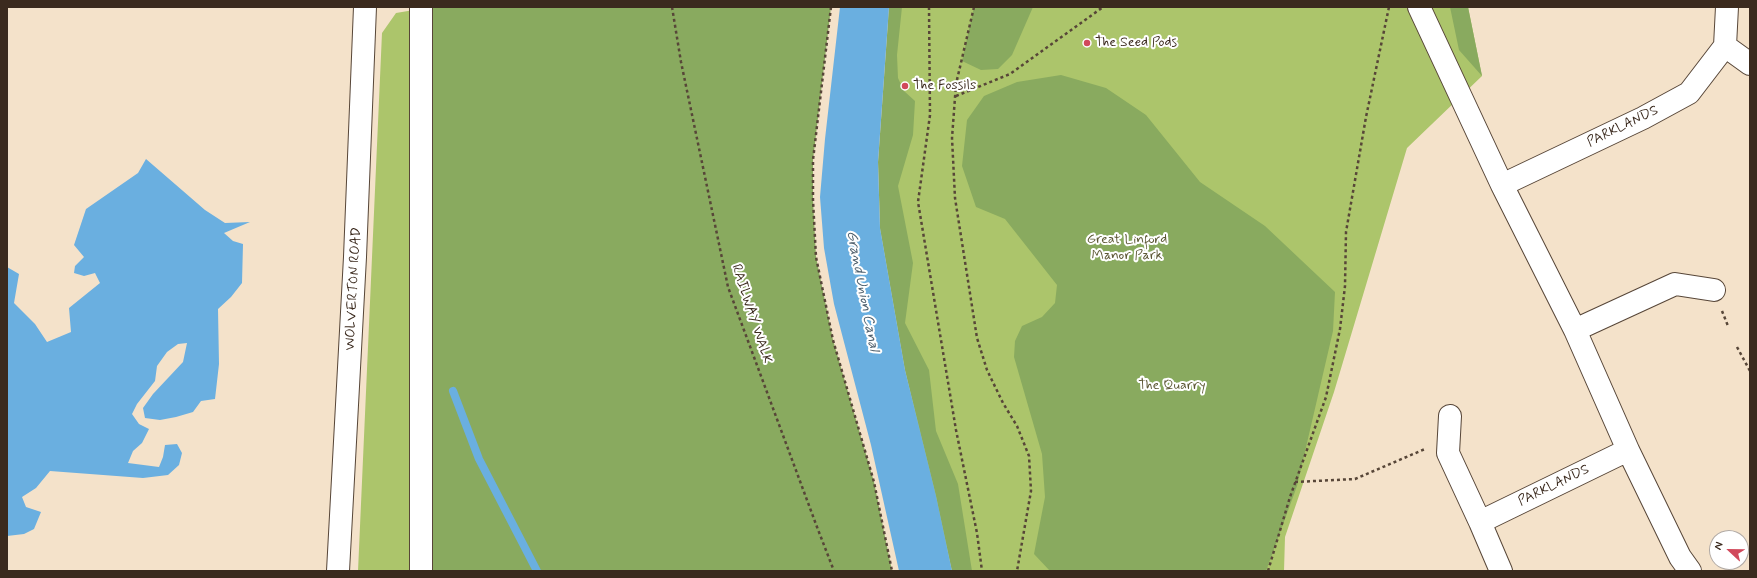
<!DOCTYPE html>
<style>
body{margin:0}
#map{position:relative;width:1757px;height:578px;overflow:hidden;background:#f4e2ca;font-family:Mynerve,sans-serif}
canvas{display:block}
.frame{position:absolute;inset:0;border:8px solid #3b2a1e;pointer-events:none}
.north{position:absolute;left:1709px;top:530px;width:40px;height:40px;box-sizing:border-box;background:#fff;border:1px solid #b1aaa5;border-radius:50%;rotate:292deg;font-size:11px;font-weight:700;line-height:16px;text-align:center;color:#3b2a1e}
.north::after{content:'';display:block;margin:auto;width:14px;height:18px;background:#d1495b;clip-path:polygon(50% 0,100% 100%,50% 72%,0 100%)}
</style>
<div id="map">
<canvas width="1757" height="578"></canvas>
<div class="frame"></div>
<div class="north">N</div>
</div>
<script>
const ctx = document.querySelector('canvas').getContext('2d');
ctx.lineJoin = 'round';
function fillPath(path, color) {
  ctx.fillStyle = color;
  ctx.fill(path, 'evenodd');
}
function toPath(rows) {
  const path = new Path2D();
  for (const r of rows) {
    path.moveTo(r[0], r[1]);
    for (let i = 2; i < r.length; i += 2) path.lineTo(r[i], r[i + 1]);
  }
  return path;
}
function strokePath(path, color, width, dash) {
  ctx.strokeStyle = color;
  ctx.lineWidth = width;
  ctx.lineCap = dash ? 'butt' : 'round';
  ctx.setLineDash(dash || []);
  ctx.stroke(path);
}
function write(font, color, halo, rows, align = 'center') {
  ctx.font = font + ' Mynerve,sans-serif';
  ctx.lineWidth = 4;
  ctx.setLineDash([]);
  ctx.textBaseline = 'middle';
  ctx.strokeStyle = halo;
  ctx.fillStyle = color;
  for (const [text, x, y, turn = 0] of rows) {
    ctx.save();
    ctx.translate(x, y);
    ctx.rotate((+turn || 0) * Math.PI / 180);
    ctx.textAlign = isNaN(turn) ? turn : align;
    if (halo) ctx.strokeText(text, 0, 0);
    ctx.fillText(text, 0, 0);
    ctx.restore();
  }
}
const green = toPath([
 [889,7,1468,7,1482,76,1407,148,1334,392,1285,537,1284,571,952,571,905,370,880,228],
 [414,10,410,571,358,571,382,33,396,13]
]);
const forest = toPath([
 [421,7,831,7,813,160,813,200,816,257,833,340,874,482,892,571,430,571],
 [889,7,902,7,897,55,898,78,904,91,915,101,913,135,898,186,913,263,905,323,929,370,936,431,958,484,972,571,952,571,936,496,905,370,880,228,878,162],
 [974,7,1033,7,1012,55,998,69,981,70,962,61],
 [1450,7,1468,7,1482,76,1459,50],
 [1061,75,1106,88,1146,115,1200,182,1265,226,1335,292,1333,331,1297,486,1266,571,1050,571,1034,554,1045,497,1042,454,1014,357,1015,341,1022,326,1042,317,1055,303,1057,285,1005,219,976,207,962,166,967,120,984,96,1017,82]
]);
const water = toPath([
 [840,7,889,7,878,162,880,228,905,370,936,496,952,571,899,571,871,445,834,304,824,248,820,197,825,139],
 [146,159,205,210,225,223,250,222,224,233,233,241,243,244,242,283,231,297,218,309,219,364,215,399,201,401,193,412,176,417,160,420,145,418,143,408,153,394,183,362,187,343,178,344,167,352,157,366,155,381,137,404,132,414,139,424,149,429,142,443,133,451,128,463,159,467,163,457,165,445,177,444,182,453,179,465,168,475,143,478,50,471,36,488,22,497,26,507,41,512,34,529,24,534,7,536,7,267,19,274,14,303,35,324,47,342,71,332,69,308,100,283,95,273,84,276,74,273,75,266,84,257,74,245,86,209,138,173]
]);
const stream = toPath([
 [453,391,479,459,537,571]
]);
const path = toPath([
 [672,7,681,62,728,287,817,527,834,571],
 [831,7,813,160,813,200,816,257,833,340,874,482,892,571],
 [929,7,930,115,918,202,956,430,977,533,982,571],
 [974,7,956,84,952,138,955,198,977,338,987,370,1003,403,1017,426,1029,456,1031,491,1017,571],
 [956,96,1010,74,1103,7],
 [1722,311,1728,326],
 [1737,347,1750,371],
 [1295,482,1355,479,1425,449],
 [1268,571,1290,497,1326,397,1340,329,1345,286,1346,232,1366,117,1389,7]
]);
const minor = toPath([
 [421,7,421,571],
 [1419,7,1502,185,1575,330],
 [1725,46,1727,7],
 [1502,185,1643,118,1689,93,1725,46,1750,64],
 [1450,416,1448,453,1480,522],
 [1628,450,1680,557,1690,571],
 [338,571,355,257,365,7],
 [1501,571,1480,522,1628,450,1575,330,1675,284,1714,290]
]);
const markers = [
 [1087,43,4,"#d1495b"],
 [905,86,4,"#d1495b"]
];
const poiNames = [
 ["The Seed Pods",1095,43],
 ["The Fossils",913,86]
];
const streetNames = [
 ["PARKLANDS",1623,127,-26],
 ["WOLVERTON ROAD",354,289,-87],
 ["RAILWAY WALK",751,314,72],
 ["PARKLANDS",1554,486,-26]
];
const parkNames = [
 ["Great Linford",1127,240],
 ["Manor Park",1127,256],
 ["The Quarry",1172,386]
];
const waterNames = [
 ["Grand Union Canal",862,291,79]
];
fillPath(green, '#acc56b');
fillPath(forest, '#89aa5f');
fillPath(water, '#6aafe0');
strokePath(stream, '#6aafe0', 8);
strokePath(minor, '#574638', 24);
strokePath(path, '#574638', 2.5, [3, 3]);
strokePath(minor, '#fff', 22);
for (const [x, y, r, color] of markers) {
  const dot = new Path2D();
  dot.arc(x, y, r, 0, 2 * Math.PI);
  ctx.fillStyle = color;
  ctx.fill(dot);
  strokePath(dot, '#fff', 1.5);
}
write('14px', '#3b2a1e', '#fff', poiNames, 'left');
write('14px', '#3b2a1e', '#fff', streetNames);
write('14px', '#5d5835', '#fff', parkNames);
write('italic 15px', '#4e5f6c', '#fff', waterNames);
</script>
